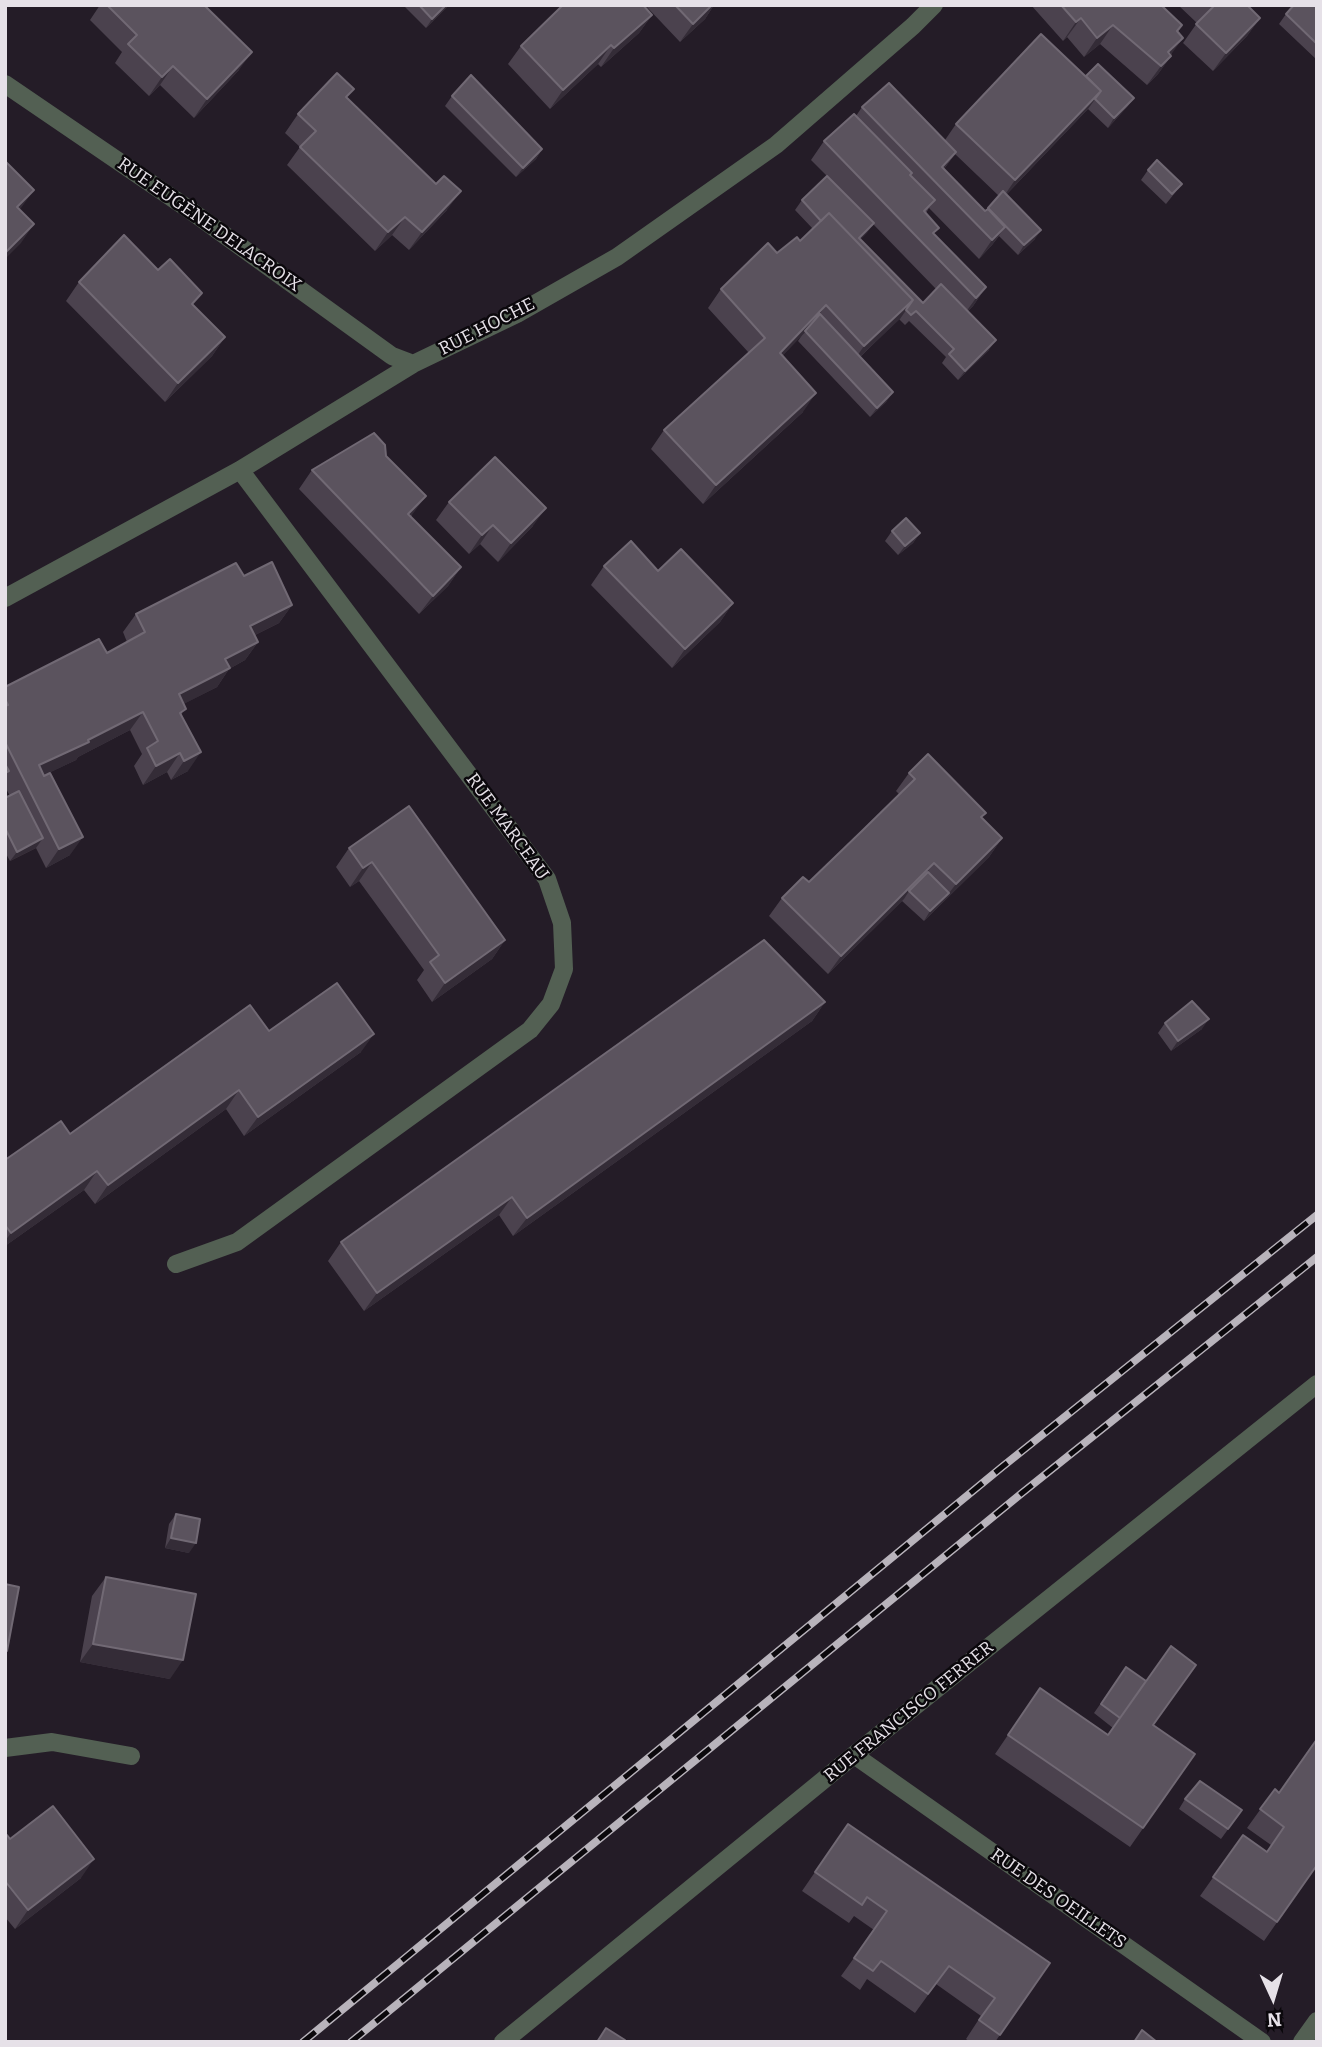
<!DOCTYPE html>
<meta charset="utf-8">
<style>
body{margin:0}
#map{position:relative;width:1322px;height:2047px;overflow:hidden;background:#241c27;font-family:Bitter,serif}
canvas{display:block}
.frame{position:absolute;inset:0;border:7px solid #e6e1e8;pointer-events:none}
.north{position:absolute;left:1238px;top:1963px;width:70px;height:70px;-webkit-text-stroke:5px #0b080c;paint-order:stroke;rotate:176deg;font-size:19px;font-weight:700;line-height:28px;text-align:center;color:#e6e1e8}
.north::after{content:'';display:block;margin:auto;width:24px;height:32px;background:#e6e1e8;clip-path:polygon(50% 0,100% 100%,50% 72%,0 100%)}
</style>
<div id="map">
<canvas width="1322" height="2047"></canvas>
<div class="frame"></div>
<div class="north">N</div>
</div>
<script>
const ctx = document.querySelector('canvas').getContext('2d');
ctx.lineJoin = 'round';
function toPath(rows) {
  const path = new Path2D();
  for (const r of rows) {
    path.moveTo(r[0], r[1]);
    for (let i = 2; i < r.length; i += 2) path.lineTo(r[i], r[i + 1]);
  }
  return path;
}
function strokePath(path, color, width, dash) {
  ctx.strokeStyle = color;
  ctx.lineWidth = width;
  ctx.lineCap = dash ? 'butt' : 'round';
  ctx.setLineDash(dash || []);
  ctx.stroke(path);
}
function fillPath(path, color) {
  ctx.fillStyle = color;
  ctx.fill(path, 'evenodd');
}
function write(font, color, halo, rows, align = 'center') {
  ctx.font = font + ' Bitter,serif';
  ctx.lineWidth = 5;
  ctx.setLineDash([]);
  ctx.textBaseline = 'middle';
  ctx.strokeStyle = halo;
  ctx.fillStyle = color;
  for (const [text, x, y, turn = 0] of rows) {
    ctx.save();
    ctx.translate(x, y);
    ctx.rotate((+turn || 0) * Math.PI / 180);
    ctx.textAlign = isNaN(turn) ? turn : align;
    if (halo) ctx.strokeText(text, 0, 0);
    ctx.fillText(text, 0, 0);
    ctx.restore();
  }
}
const minor = toPath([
 [5,84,187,208,392,356,413,364],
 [5,598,240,470,413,364,517,314,617,257,776,145,913,26,934,5],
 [176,1264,237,1242,530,1030,551,1004,564,969,562,923,547,879,240,470],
 [5,1748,52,1742,131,1756],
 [854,1755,1262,2042],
 [503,2042,854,1755,1317,1384],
 [1302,2042,1317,2021]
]);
const rail = toPath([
 [303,2042,1002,1467,1317,1215],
 [351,2042,1022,1493,1317,1257]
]);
const wall = toPath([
 [100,5,204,5,239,70,194,118,160,85,149,96,115,63,122,52,90,20],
 [403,5,449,5,426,28],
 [645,5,714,5,705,19,680,42],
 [1031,5,1161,5,1182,25,1178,31,1171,56,1158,74,1147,85,1100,44,1084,57,1067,37,1063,41],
 [1178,5,1247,5,1260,18,1247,36,1213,71,1183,43,1197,23],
 [1317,5,1317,60,1279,24,1286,14],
 [652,15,639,33,601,67,598,64,550,109,508,64,521,46],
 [1086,76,1134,98,1127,107,1108,128,1088,109,1006,195,1035,239,1018,255,999,236,992,245,979,259,929,208,926,213,934,234,986,287,973,306,968,311,989,350,958,380,942,363,946,357,909,321,905,325,899,319,860,357,893,392,886,402,870,417,798,341,802,335,782,356,803,412,703,504,651,449,664,430,749,353,708,308,721,289,777,253,800,241,813,229,795,210,802,200,827,176,811,160,824,141,856,116,862,107,945,140,956,124],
 [955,154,999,196,985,211,944,169],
 [873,224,936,289,923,303,860,239],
 [452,96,542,149,536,159,516,177,445,106],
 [348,98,447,210,409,250,392,235,375,251,287,165,300,147,285,133,298,114],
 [1148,170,1182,184,1166,204,1141,180],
 [79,282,193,306,225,337,212,356,165,402,66,301],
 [386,456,412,515,411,517,461,567,448,586,419,614,299,489,312,470],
 [449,502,533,526,498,562,480,544,469,554,436,520],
 [892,531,920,533,913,543,898,555,885,541],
 [604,566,658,571,733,603,720,622,672,668,591,585],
 [244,576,292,605,279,623,255,635,258,642,245,660,229,669,217,687,183,704,182,715,188,771,171,780,167,772,143,785,134,766,142,754,130,730,78,757,76,760,44,775,70,855,46,868,36,848,10,861,5,852,5,798,10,796,5,787,5,687,107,653,127,642,123,632,136,614],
 [909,773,982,818,1002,838,989,857,924,921,902,901,904,899,828,974,769,916,782,898,809,882,899,794,896,791],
 [349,848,505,940,492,959,432,1002,417,980,424,970,359,881,350,887,336,867],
 [825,1002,812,1021,513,1236,499,1215,364,1311,328,1261,341,1242],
 [1165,1023,1202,1029,1171,1051,1158,1033],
 [269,1031,361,1052,244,1136,226,1109,95,1204,84,1190,5,1246,5,1160,70,1134],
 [176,1514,189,1553,165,1548,169,1524],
 [106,1577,170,1679,80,1662,92,1596],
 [1126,1667,1153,1725,1195,1754,1130,1847,995,1754,1040,1688,1108,1735,1113,1728,1094,1713],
 [1275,1789,1279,1793,1317,1865,1264,1941,1200,1896,1243,1835,1267,1852,1271,1845,1247,1828],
 [1185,1799,1242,1810,1221,1839,1179,1809],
 [848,1824,1050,1963,995,2042,970,2042,966,2039,981,2016,936,1984,915,2013,867,1979,860,1990,841,1976,874,1930,854,1916,849,1923,802,1891],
 [5,1836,81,1878,15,1929,5,1917]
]);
const shadedWall = toPath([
 [446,5,449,5,426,28,432,19],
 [712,5,714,5,705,19,680,42,693,24],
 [652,15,639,33,601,67,614,48],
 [1081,18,1067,37,1063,41,1076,22],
 [1260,18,1247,36,1213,71,1226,53],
 [1113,25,1100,44,1084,57,1097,38],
 [1183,38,1170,56,1168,52],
 [611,45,598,64,550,109,563,90],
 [252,52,239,70,194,118,207,99],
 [1171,56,1158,74,1147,85,1161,66],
 [173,66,160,85,149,96,162,77],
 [1101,91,1088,109,1002,199,1015,180],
 [1134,98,1127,107,1108,128,1114,118],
 [542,149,536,159,516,177,523,168],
 [956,152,943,170,942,167],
 [34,190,21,208,5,224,17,207],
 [461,191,447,210,409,250,422,232],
 [405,217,392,235,375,251,388,232],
 [874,223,867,233,852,248,859,238],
 [34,224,21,243,5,259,5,253],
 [1005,227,992,245,979,259,992,240],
 [1041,230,1035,239,1018,255,1024,245],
 [986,287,973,306,963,316,976,298],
 [913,300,900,319,851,365,864,346],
 [826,305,813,324,767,372,780,353],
 [225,337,212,356,165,402,178,383],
 [996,340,989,350,958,380,965,371],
 [893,392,886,402,870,417,877,408],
 [816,393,803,412,703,504,716,485],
 [426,496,412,515,395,532,408,514],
 [546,508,533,526,498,562,511,543],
 [493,525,480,544,469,554,482,535],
 [920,533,913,543,898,555,905,546],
 [461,567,448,586,419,614,433,596],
 [733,603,720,622,672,668,685,649],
 [292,605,279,623,237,644,250,626],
 [258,642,245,660,229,669,217,687,166,713,179,694,225,659],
 [143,712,130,730,78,757,76,760,26,784,39,765],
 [201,752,188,771,171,780,184,761],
 [180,753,167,772,143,785,156,766],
 [83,837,70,855,46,868,59,849],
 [43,838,36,848,10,861,17,852],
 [1002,838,989,857,924,921,930,911,949,893,956,884],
 [372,862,359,881,350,887,363,868],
 [934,863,921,881,909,891,904,899,828,974,841,956],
 [505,940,492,959,432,1002,445,983],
 [825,1002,812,1021,513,1236,527,1218],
 [1209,1019,1202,1029,1171,1051,1178,1041],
 [374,1034,361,1052,244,1136,258,1117],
 [239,1090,226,1109,95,1204,108,1185],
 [97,1171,84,1190,5,1246,5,1241,11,1233],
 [512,1197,499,1215,364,1311,377,1293],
 [171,1538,196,1543,189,1553,165,1548],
 [93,1644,183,1660,170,1679,80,1662],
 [94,1859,81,1878,15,1929,28,1910]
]);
const building = toPath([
 [107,5,204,5,252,52,207,99,173,66,162,77,128,44,137,35,107,5],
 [419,5,446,5,432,19,419,5],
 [563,5,643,5,652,15,614,48,611,45,563,90,521,46,563,5],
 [675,5,712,5,693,24,675,5],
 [1061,5,1161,5,1182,25,1177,31,1183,38,1168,52,1171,56,1161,66,1113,25,1097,38,1081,18,1076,22,1061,5],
 [1211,5,1247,5,1260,18,1226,53,1196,24,1213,7,1211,5],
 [1294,5,1317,5,1317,44,1286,14,1294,5],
 [1041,34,1101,91,1015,180,956,124,1041,34],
 [1098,64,1134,98,1114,118,1095,99,1101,91,1086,76,1098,64],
 [337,73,354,89,346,97,436,184,444,176,461,191,422,232,405,217,388,232,300,147,316,131,298,114,337,73],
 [471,75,542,149,523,168,452,96,471,75],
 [889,83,956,152,942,167,985,211,988,209,1005,227,992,240,862,107,889,83],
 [854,114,912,173,910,175,935,200,924,211,939,228,933,233,986,287,976,298,824,141,854,114],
 [1157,160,1182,184,1172,194,1148,170,1157,160],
 [5,161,34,190,17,207,34,224,5,253,5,161],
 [827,176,874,223,859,238,923,303,941,284,996,340,965,371,949,354,954,349,916,311,911,315,906,310,913,300,829,213,821,221,802,200,827,176],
 [1003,191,1041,230,1024,245,988,208,1003,191],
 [829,213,913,300,864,346,826,305,780,353,816,393,716,485,664,430,765,338,721,289,768,243,777,253,797,237,800,241,829,213],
 [124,235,158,270,170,259,202,293,192,304,225,337,178,383,79,282,124,235],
 [820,314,893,392,877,408,805,331,820,314],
 [374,433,385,445,386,456,426,496,408,514,461,567,433,596,312,470,374,433],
 [495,457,546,508,511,543,493,525,482,535,449,502,495,457],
 [906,518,920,533,905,546,892,531,906,518],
 [631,541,658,571,681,549,733,603,685,649,604,566,631,541],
 [272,562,292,605,250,626,258,642,225,659,230,668,179,694,186,709,180,713,201,752,184,761,180,753,156,766,147,748,158,741,143,712,88,740,89,742,39,765,44,776,50,773,83,837,59,849,5,742,5,706,8,705,5,699,5,687,99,639,107,653,145,632,136,614,236,563,244,576,272,562],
 [928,754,986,813,981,817,1002,838,956,884,934,863,841,956,782,898,803,877,809,882,864,829,915,779,909,773,928,754],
 [5,764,9,771,5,773,5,764],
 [19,791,43,838,17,852,5,828,5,798,19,791],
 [409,806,505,940,445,983,430,962,439,955,372,862,363,868,349,848,409,806],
 [928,872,949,893,930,911,909,891,928,872],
 [764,940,825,1002,527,1218,512,1197,377,1293,341,1242,764,940],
 [337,983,374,1034,258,1117,239,1090,108,1185,97,1171,11,1233,5,1225,5,1160,61,1121,70,1134,250,1005,269,1031,337,983],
 [1192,1001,1209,1019,1178,1041,1165,1023,1192,1001],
 [176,1514,200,1519,196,1543,171,1538,176,1514],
 [106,1577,196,1594,183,1660,93,1644,106,1577],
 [5,1584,19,1587,7,1651,5,1651,5,1584],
 [1171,1646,1196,1665,1153,1725,1195,1754,1143,1828,1008,1735,1040,1688,1108,1735,1171,1646],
 [1126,1667,1146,1681,1120,1718,1101,1704,1126,1667],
 [1317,1739,1317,1865,1277,1922,1213,1877,1243,1835,1267,1852,1284,1827,1260,1809,1275,1789,1279,1793,1317,1739],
 [1200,1781,1242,1810,1228,1829,1185,1799,1200,1781],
 [53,1806,94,1859,28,1910,5,1881,5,1836,7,1835,10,1839,53,1806],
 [848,1824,1050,1963,1000,2035,979,2020,995,1998,949,1966,928,1994,881,1961,873,1971,854,1958,887,1911,867,1897,862,1905,815,1872,848,1824],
 [606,2028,625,2040,624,2042,597,2042,606,2028],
 [1142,2030,1157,2042,1134,2042,1142,2030]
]);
const streetNames = [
 ["RUE EUGÈNE DELACROIX",209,225,35],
 ["RUE HOCHE",487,327,-27],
 ["RUE MARCEAU",507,827,54],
 ["RUE FRANCISCO FERRER",909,1712,-39],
 ["RUE DES OEILLETS",1058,1899,35]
];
strokePath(minor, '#536053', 18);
strokePath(rail, '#b8b3bb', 8);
strokePath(rail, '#0b080c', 5, [16]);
fillPath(wall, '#4b424e');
fillPath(shadedWall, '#342c37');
fillPath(building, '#5b535e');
strokePath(building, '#716974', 2);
write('18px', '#e6e1e8', '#0b080c', streetNames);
</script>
